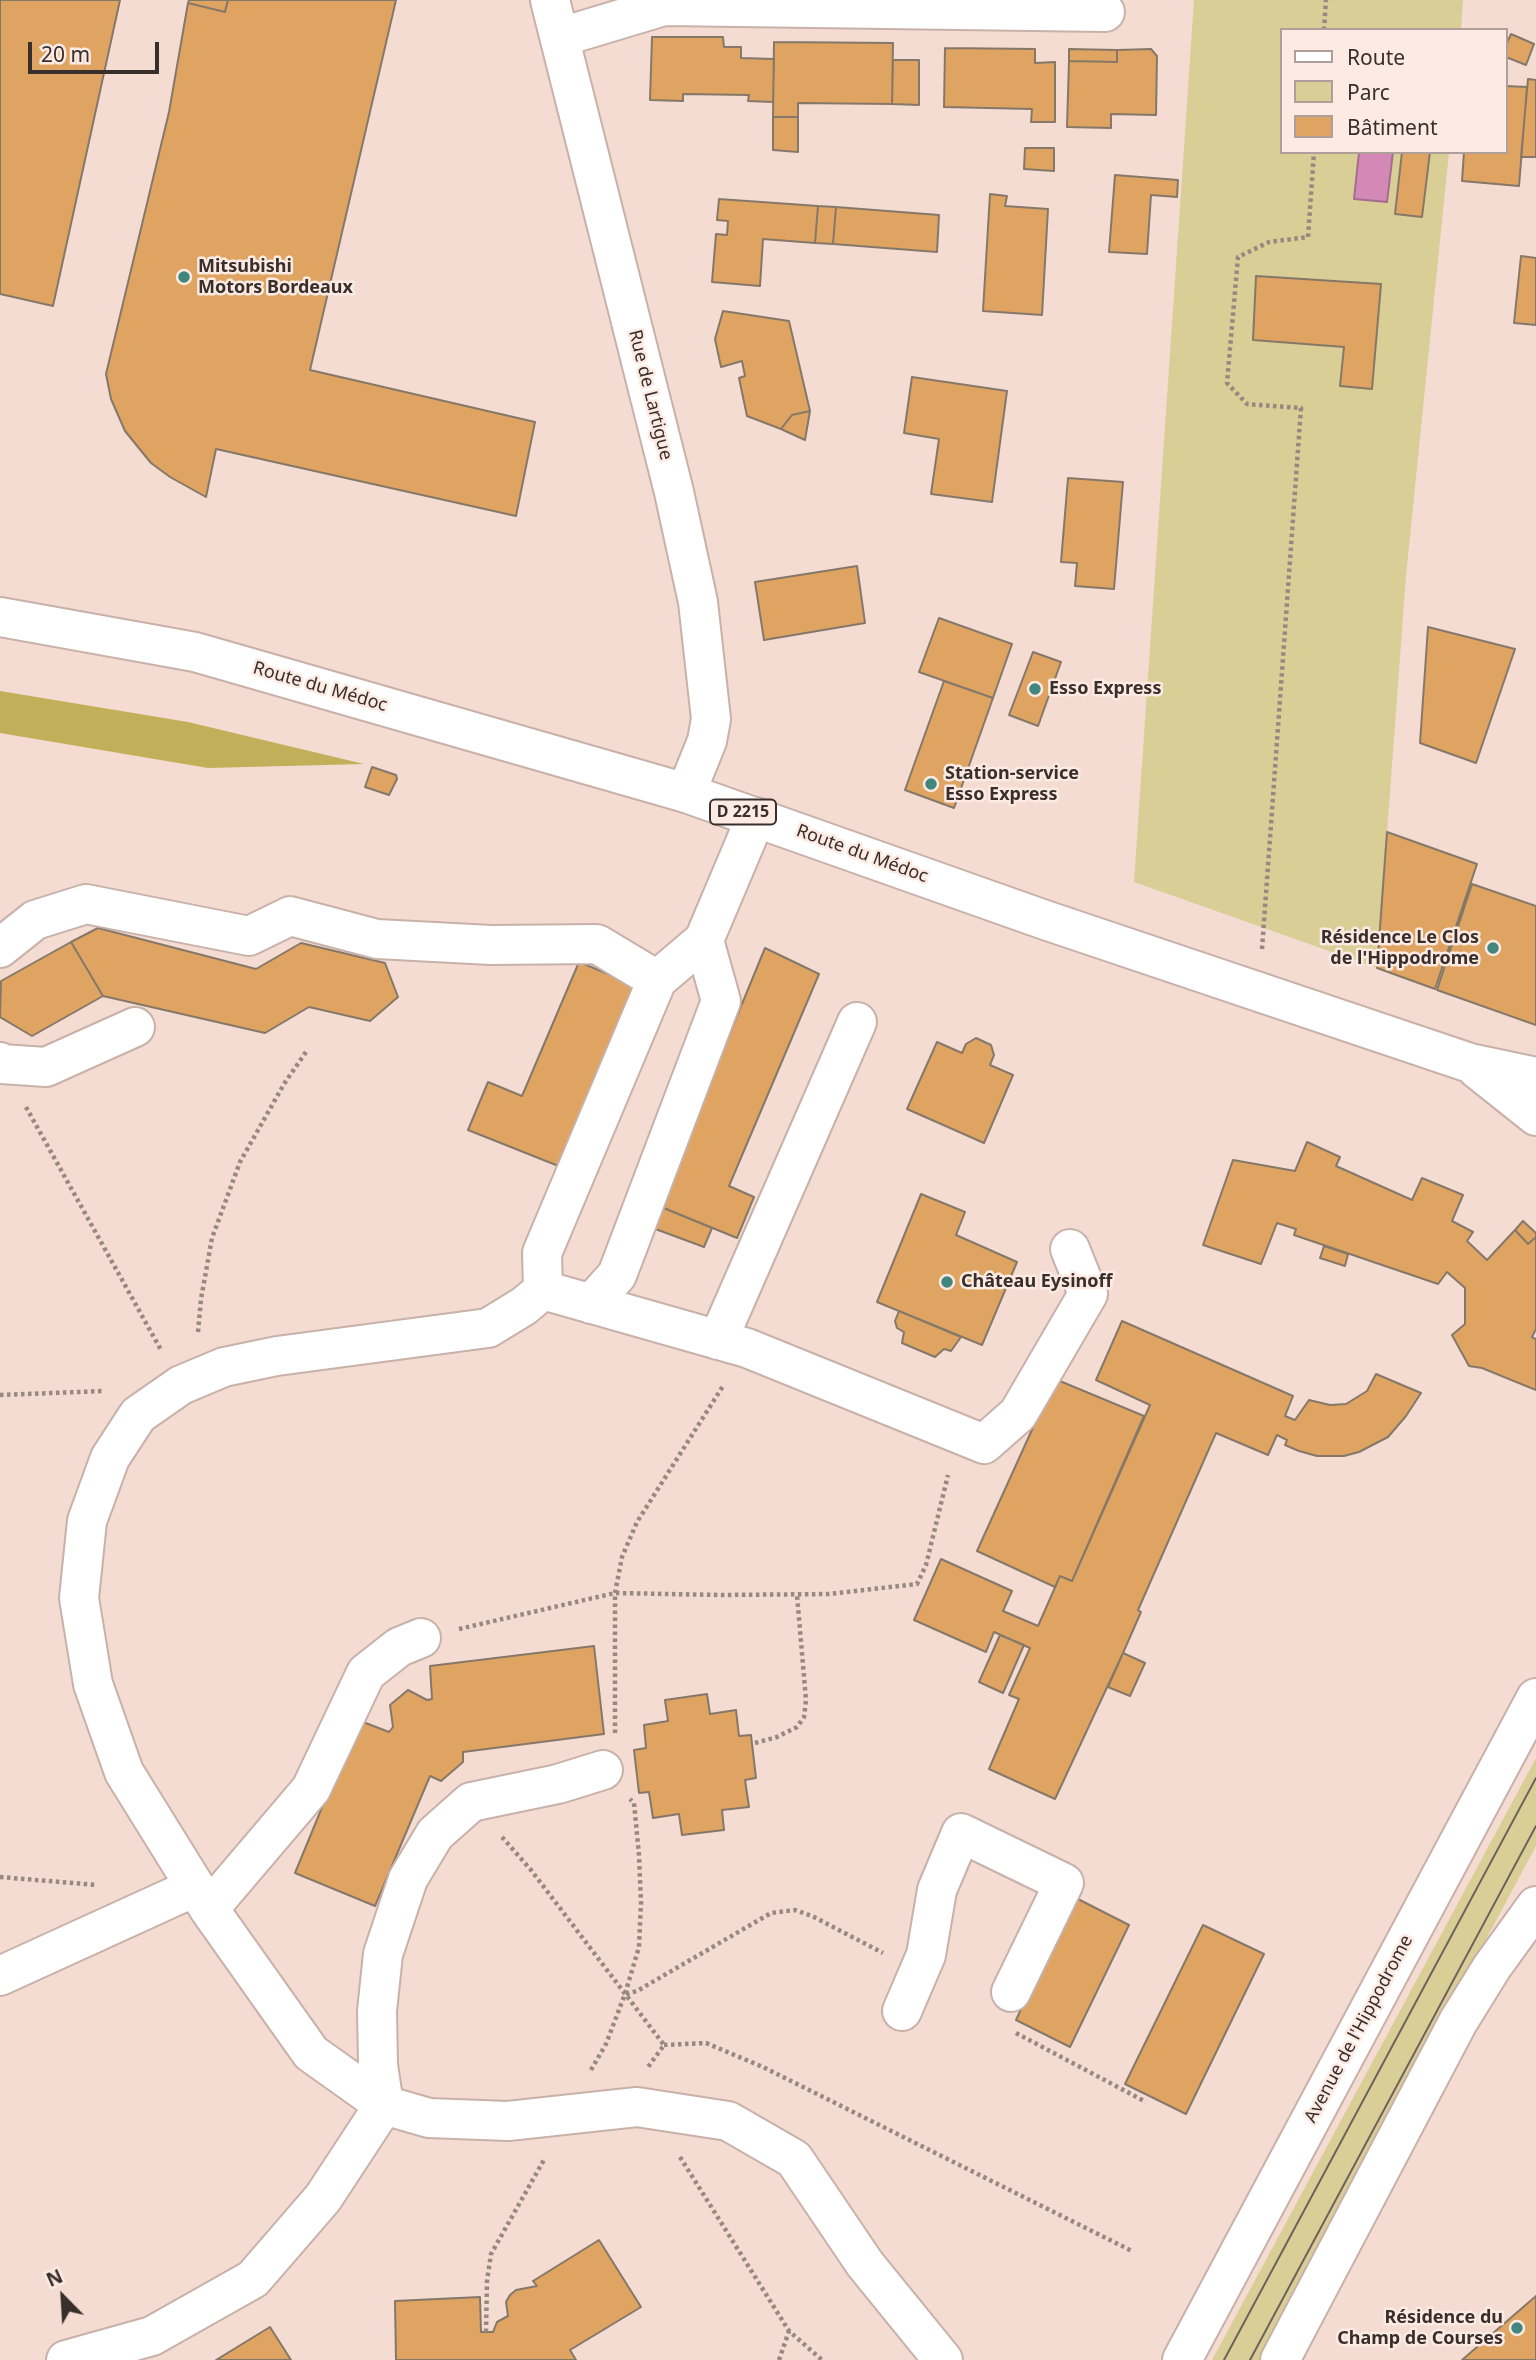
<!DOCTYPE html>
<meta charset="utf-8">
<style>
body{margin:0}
#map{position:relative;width:1536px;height:2360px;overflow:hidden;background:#f4dcd3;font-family:"Noto Sans",sans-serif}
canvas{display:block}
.legend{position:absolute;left:1280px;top:28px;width:228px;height:126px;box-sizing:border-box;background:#fdeae3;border:2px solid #ae9f9a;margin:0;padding:9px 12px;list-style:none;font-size:21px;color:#382f2c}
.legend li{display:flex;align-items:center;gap:14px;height:35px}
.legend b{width:35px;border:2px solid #ae9f9a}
.north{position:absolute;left:28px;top:2262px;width:70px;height:70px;-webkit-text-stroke:5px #fdeae3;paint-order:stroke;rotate:336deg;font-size:19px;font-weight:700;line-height:28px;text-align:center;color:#382f2c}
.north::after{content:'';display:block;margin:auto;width:24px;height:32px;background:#382f2c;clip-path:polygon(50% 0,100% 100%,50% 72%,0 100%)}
.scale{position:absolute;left:28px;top:42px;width:131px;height:32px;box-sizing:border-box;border:4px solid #382f2c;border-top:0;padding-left:9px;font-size:21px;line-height:24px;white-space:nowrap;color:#382f2c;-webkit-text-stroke:5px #fdeae3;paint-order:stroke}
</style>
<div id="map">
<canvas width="1536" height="2360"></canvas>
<ul class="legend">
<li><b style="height:9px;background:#fff"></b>Route</li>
<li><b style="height:19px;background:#dace97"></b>Parc</li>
<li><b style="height:19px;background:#dfa461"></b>Bâtiment</li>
</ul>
<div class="north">N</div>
<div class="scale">20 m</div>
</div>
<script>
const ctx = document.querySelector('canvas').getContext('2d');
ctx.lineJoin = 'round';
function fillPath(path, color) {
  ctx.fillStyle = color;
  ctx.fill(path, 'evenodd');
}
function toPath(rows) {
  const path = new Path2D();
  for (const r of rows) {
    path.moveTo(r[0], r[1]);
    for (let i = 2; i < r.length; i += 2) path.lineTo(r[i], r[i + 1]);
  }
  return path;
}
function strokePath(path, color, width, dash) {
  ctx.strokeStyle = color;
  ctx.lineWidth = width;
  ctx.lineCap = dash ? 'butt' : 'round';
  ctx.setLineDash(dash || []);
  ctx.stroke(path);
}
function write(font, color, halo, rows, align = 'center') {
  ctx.font = font + ' "Noto Sans",sans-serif';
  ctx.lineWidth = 5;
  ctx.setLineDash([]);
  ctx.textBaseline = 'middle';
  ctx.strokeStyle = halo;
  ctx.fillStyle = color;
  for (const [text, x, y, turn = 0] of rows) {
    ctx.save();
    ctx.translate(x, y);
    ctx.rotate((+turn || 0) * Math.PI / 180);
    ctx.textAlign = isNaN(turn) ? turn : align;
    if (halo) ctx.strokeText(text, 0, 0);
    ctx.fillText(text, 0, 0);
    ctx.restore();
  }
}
const green = toPath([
 [1194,0,1463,0,1461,30,1282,30,1282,152,1449,152,1406,576,1377,968,1134,882],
 [1536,1758,1536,1846,1261,2360,1212,2360]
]);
const forest = toPath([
 [0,691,188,722,364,764,208,768,0,733]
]);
const water = toPath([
 [1359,152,1393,152,1387,202,1354,199,1359,152]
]);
const building = toPath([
 [0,0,120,0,53,306,0,294,0,0],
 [189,0,228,0,225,12,188,3,189,0],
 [228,0,396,0,310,370,535,422,516,516,216,449,206,497,170,477,151,463,125,431,111,399,106,374,169,112,188,3,225,12,228,0],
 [1511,34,1534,44,1526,65,1506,57,1506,45,1511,34],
 [652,37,723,37,724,47,741,47,741,58,774,59,773,102,748,101,749,95,683,94,683,101,650,100,652,37],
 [774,42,893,43,892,104,798,103,798,117,773,117,774,42],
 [945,48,1035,49,1035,63,1055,62,1055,122,1031,122,1032,109,944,107,945,48],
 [1069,49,1117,50,1117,62,1069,61,1069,49],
 [1151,49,1157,56,1156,115,1111,114,1111,128,1067,127,1069,61,1117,62,1117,50,1151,49],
 [893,60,919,60,919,105,892,104,893,60],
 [1528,79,1536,80,1536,157,1521,157,1528,79],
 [1506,86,1527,87,1519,186,1462,181,1464,152,1506,152,1506,86],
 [773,117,798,117,798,152,773,150,773,117],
 [1025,148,1054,148,1054,171,1024,169,1025,148],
 [1402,152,1430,152,1422,217,1395,214,1402,152],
 [1115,175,1178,180,1177,197,1151,195,1147,254,1109,252,1115,175],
 [990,194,1007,196,1005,206,1048,209,1042,315,983,311,990,194],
 [719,199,818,206,815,243,763,239,760,286,712,282,716,234,727,235,728,221,717,220,719,199],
 [818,206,836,207,833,244,815,243,818,206],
 [836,207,939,215,937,252,833,244,836,207],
 [1521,256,1536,258,1536,325,1514,323,1521,256],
 [1256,276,1381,284,1372,389,1340,386,1344,347,1253,340,1256,276],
 [723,311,789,321,810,411,792,415,781,429,747,416,739,378,745,376,742,361,721,367,715,339,723,311],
 [912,377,1007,391,992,502,931,494,939,439,904,433,912,377],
 [810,411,805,440,781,429,792,415,810,411],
 [1068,478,1123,482,1114,589,1075,586,1077,563,1061,562,1068,478],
 [857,566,865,623,764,640,755,582,857,566],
 [939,618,1012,644,993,698,919,672,939,618],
 [1428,627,1515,649,1476,763,1420,743,1428,627],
 [1033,652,1061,662,1038,726,1009,715,1033,652],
 [944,681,993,698,954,808,905,790,944,681],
 [372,767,396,775,397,779,389,795,365,787,372,767],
 [1387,832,1477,864,1435,989,1377,968,1387,832],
 [1472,884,1536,906,1536,1025,1437,990,1472,884],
 [98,928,256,969,301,943,385,963,398,997,370,1021,309,1007,265,1033,103,996,71,942,98,928],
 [71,942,103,996,32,1036,0,1017,1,981,71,942],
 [765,948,819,974,729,1186,754,1197,737,1238,659,1206,765,948],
 [579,962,637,986,561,1167,468,1130,488,1082,522,1096,579,962],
 [976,1038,991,1045,994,1055,990,1065,1013,1075,984,1143,907,1109,937,1042,962,1053,966,1044,976,1038],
 [1307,1142,1340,1157,1336,1166,1412,1200,1422,1178,1463,1195,1452,1221,1473,1232,1467,1241,1487,1260,1515,1230,1528,1244,1536,1237,1536,1329,1532,1337,1536,1339,1536,1390,1482,1368,1469,1366,1452,1335,1465,1324,1465,1288,1447,1272,1438,1284,1294,1235,1296,1229,1277,1223,1261,1264,1203,1245,1233,1160,1295,1171,1307,1142],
 [921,1194,965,1212,956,1235,1017,1262,982,1345,877,1302,921,1194],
 [659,1206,712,1228,704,1247,650,1227,659,1206],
 [1523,1221,1536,1233,1536,1237,1528,1244,1515,1230,1523,1221],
 [1324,1246,1348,1254,1345,1266,1320,1258,1324,1246],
 [899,1311,961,1337,951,1351,944,1349,935,1357,902,1343,904,1332,897,1328,895,1321,899,1311],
 [1122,1321,1293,1396,1285,1416,1295,1420,1309,1400,1330,1405,1346,1404,1367,1391,1376,1374,1421,1393,1406,1416,1388,1437,1359,1452,1344,1456,1317,1456,1299,1451,1285,1445,1287,1440,1277,1435,1268,1455,1216,1433,1138,1610,1141,1612,1123,1653,1055,1799,989,1769,1019,1699,1009,1695,1030,1648,994,1632,986,1652,914,1620,941,1559,1012,1591,1003,1611,1038,1626,1060,1576,1072,1581,1150,1405,1096,1380,1122,1321],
 [1055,1379,1144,1416,1072,1581,1060,1576,1055,1587,977,1551,1055,1379],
 [1000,1635,1024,1645,1003,1693,979,1682,1000,1635],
 [594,1646,604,1734,463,1752,463,1762,441,1781,430,1776,375,1906,295,1873,358,1720,389,1732,393,1727,390,1705,408,1690,427,1700,432,1699,430,1666,594,1646],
 [1123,1653,1145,1663,1130,1696,1108,1687,1123,1653],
 [707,1694,710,1714,736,1710,739,1736,751,1735,756,1778,745,1780,749,1807,722,1810,724,1830,682,1835,679,1814,653,1818,649,1792,639,1793,634,1750,646,1748,644,1725,668,1721,665,1700,707,1694],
 [1074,1897,1129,1925,1070,2047,1016,2020,1074,1897],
 [1203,1925,1264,1954,1186,2114,1125,2084,1203,1925],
 [599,2240,641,2307,570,2350,576,2360,396,2360,395,2301,480,2297,481,2332,493,2332,497,2322,508,2316,506,2302,510,2295,516,2290,537,2286,533,2281,599,2240],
 [1536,2296,1536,2360,1462,2360,1536,2296],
 [270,2327,291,2360,216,2360,270,2327]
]);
const path = toPath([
 [1324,30,1326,0],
 [1262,949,1301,408,1247,404,1227,383,1238,257,1269,242,1308,237,1314,152],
 [26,1107,161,1350],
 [198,1332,201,1299,212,1238,240,1162,284,1084,308,1049],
 [0,1395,104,1391],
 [459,1629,615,1593,721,1595,829,1594,917,1584,926,1565,948,1475],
 [615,1733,615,1593,622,1557,637,1522,723,1386],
 [755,1743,777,1737,797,1727,804,1717,806,1700,797,1595],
 [502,1837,531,1870,664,2045,648,2067],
 [0,1877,97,1885],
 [626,1994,637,1991,771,1913,795,1910,812,1916,883,1953],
 [1016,2033,1146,2102],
 [664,2045,706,2043,763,2067,1132,2251],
 [591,2070,606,2044,625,1994,639,1947,641,1903,639,1855,634,1803,630,1799],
 [680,2157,789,2331,822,2360],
 [486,2332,487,2281,491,2254,545,2158],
 [779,2360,789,2331]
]);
const minor = toPath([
 [550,0,674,492,698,602,711,719,707,741,686,793],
 [561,37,664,6,1105,12],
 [0,948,35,920,86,904,249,936,290,916,377,939,491,945,597,944,657,980],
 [0,1062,1,1064,46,1067,135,1027],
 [543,1290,747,1348,984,1444,1018,1414,1088,1294,1070,1249],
 [591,1304,617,1275,721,1001,704,940],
 [718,1340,857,1022],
 [209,1909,311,1789,366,1673,399,1647,421,1638],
 [0,1976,195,1887],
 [902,2011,926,1955,937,1890,961,1833,1064,1883,1011,1992],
 [384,2105,311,2053,209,1909,124,1772,93,1684,79,1598,87,1521,110,1458,138,1415,181,1385,224,1367,277,1356,488,1328,524,1306,543,1290,542,1253,657,980,704,940,756,817],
 [384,2105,378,2065,377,2011,383,1954,408,1879,435,1834,471,1802,558,1784,603,1770],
 [66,2360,152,2336,253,2279,323,2198,384,2105,429,2118,508,2121,637,2107,728,2121,794,2159,865,2264,943,2360],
 [1182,2360,1536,1698],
 [1280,2360,1458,2022,1492,1967,1536,1906]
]);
const major = toPath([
 [0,617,195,652,686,793,1045,920,1470,1063,1536,1077],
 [1477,1069,1536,1116]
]);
const tram = toPath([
 [1224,2360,1536,1778],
 [1250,2360,1536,1826]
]);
const markers = [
 [184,277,7,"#42877d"],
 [1035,689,7,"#42877d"],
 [931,784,7,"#42877d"],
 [1493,948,7,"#42877d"],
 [947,1282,7,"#42877d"],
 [1517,2328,7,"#42877d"]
];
const shields = [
 [743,812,66]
];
const shieldNames = [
 ["D 2215",743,812]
];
const poiNames = [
 ["Mitsubishi",198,267],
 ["Motors Bordeaux",198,288],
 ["Esso Express",1049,689],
 ["Station-service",945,774],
 ["Esso Express",945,795],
 ["Résidence Le Clos",1479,938,"right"],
 ["de l'Hippodrome",1479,959,"right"],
 ["Château Eysinoff",961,1282],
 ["Résidence du",1503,2318,"right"],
 ["Champ de Courses",1503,2339,"right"]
];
const streetNames = [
 ["Rue de Lartigue",650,395,76],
 ["Route du Médoc",320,687,16],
 ["Route du Médoc",862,854,20],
 ["Avenue de l'Hippodrome",1359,2029,-62]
];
fillPath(green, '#dace97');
fillPath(forest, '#c2af59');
fillPath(water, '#d388b6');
strokePath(water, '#a46d8d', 2);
fillPath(building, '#dfa461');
strokePath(building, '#867869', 2);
strokePath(minor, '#c8b1a9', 42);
strokePath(major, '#c8b1a9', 42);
strokePath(path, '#998882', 4.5, [3.5, 3.5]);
strokePath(minor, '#fff', 38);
strokePath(major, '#fff', 38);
strokePath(tram, '#6e615c', 2);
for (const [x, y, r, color] of markers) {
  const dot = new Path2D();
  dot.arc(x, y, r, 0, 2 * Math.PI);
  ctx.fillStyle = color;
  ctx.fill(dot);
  strokePath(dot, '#fdeae3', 2.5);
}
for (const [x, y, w] of shields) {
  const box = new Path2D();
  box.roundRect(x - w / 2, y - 12.5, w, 25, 5);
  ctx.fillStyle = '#fdeae3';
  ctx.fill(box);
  strokePath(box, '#382f2c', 2);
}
write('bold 16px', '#382f2c', null, shieldNames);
write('bold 18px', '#382f2c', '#fdeae3', poiNames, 'left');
write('18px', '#382f2c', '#fdeae3', streetNames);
</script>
